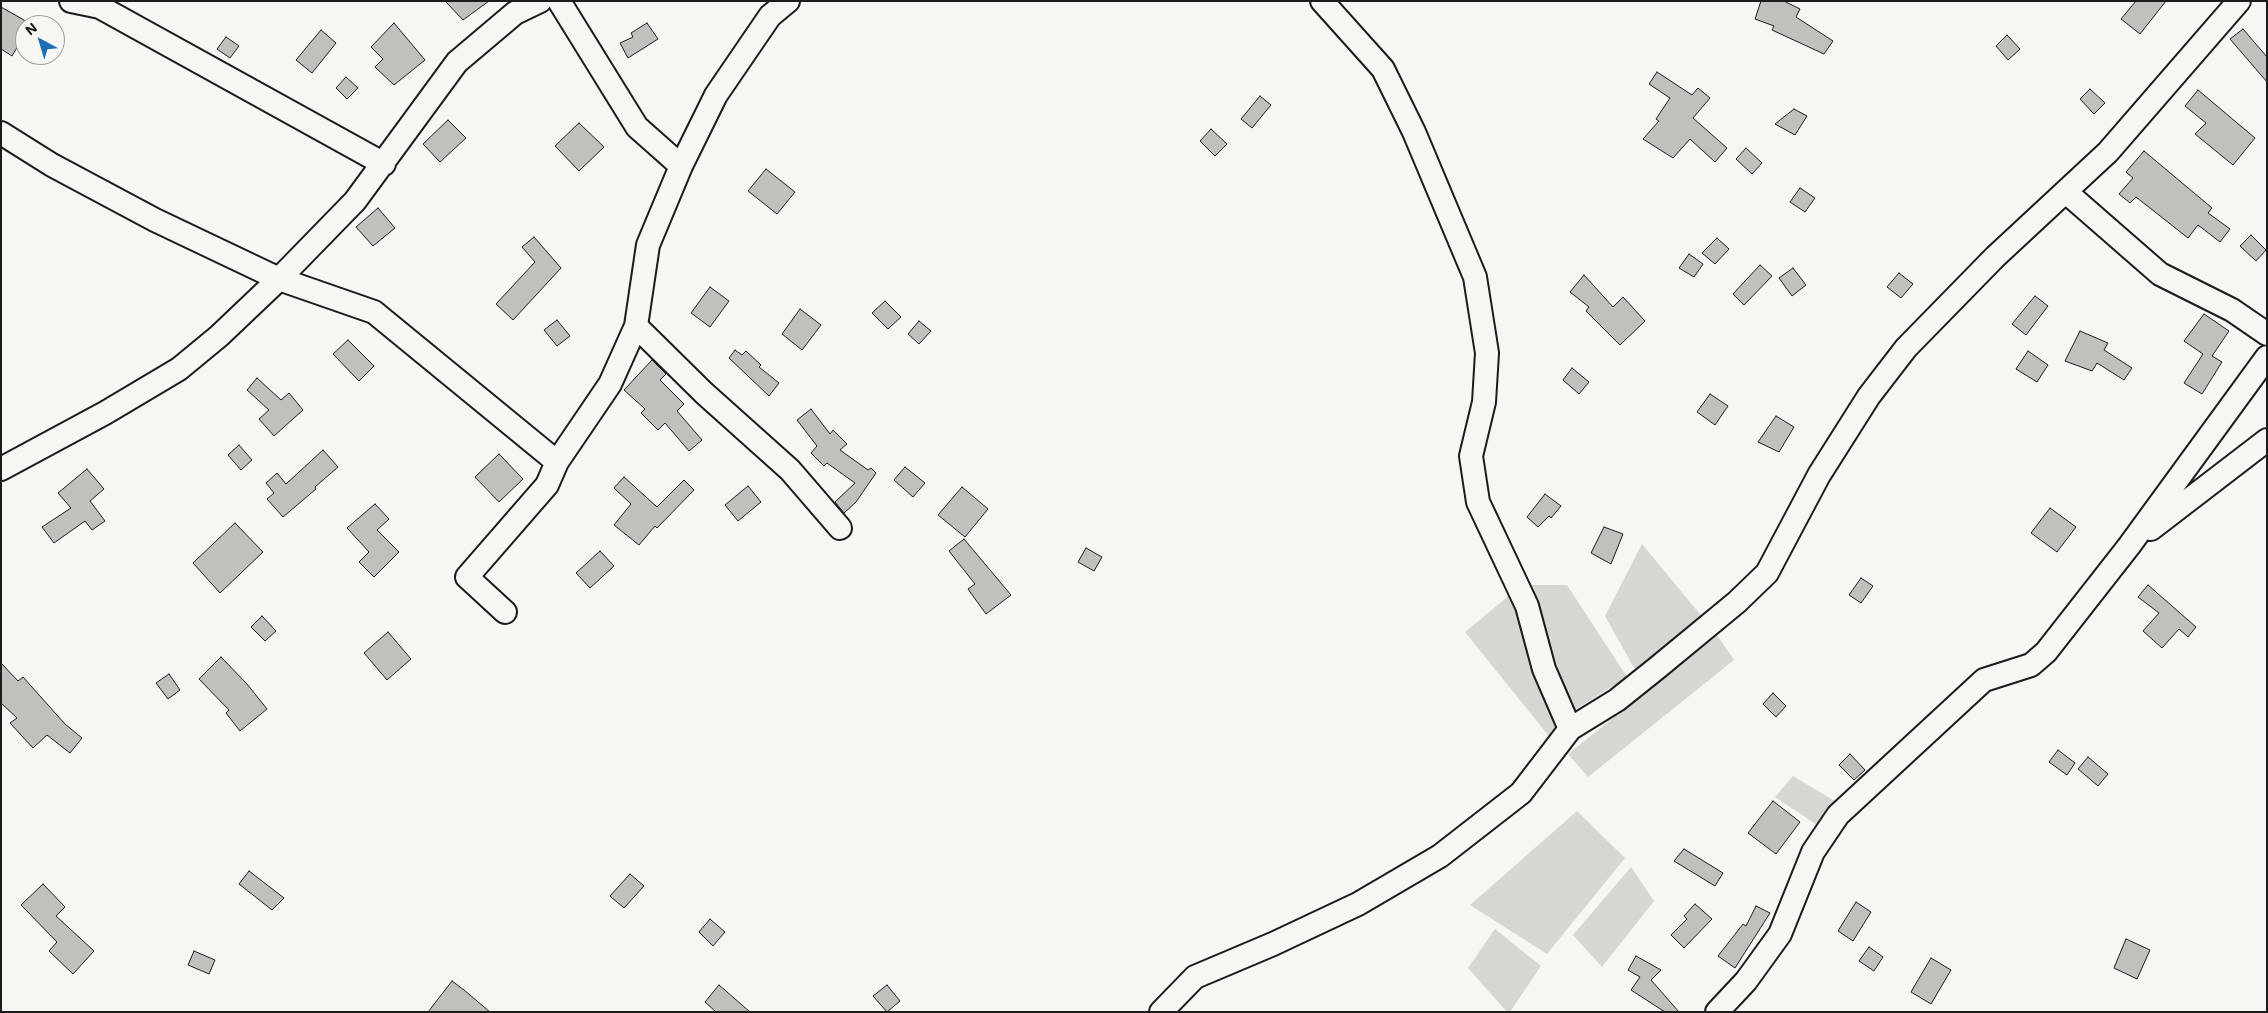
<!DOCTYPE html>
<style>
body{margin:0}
#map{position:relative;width:2268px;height:1013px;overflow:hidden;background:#f6f6f2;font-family:Mali,sans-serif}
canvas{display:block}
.frame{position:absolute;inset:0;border:2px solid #1c1c1c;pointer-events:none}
.north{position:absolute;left:15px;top:15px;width:50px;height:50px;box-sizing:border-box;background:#f6f6f2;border:1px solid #9f9f9c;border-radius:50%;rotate:321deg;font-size:14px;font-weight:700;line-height:20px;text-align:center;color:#1c1c1c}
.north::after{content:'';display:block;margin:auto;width:18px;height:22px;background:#1f6fb2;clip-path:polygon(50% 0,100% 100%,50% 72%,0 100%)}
</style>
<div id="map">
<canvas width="2268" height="1013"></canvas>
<div class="frame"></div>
<div class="north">N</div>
</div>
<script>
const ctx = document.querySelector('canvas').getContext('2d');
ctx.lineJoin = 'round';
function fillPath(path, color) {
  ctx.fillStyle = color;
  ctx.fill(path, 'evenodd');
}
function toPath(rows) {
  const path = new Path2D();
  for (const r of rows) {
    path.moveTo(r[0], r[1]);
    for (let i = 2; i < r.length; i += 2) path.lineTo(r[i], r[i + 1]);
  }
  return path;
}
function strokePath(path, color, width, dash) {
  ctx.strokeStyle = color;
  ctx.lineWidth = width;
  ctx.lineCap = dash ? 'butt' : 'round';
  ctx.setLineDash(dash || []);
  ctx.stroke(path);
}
const green = toPath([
 [1642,544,1704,619,1638,675,1605,616],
 [1529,585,1567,585,1627,677,1573,711],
 [1511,594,1562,728,1552,740,1465,632],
 [1717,635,1734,660,1588,777,1568,754],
 [1793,776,1838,803,1823,829,1775,797],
 [1577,811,1625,858,1547,954,1470,905],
 [1631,867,1654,901,1602,967,1573,935],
 [1495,929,1541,966,1510,1012,1507,1012,1468,968]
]);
const building = toPath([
 [445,1,489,1,463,20,445,1],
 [1761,1,1784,1,1800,9,1796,17,1833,41,1824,54,1772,30,1774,26,1755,19,1761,1],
 [2136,1,2166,1,2140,34,2121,19,2136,1],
 [1,7,31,24,25,25,25,34,12,56,1,49,1,7],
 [394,23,425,60,394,85,375,67,383,59,371,47,394,23],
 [647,23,658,39,628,58,620,43,633,37,631,33,647,23],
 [2243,29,2267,57,2267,82,2230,39,2243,29],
 [321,30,336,43,312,73,296,60,321,30],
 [2007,35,2020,49,2008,60,1996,46,2007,35],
 [226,37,239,46,230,58,217,49,226,37],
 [1657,72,1692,95,1698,88,1710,98,1693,118,1727,148,1715,162,1690,139,1673,158,1643,139,1659,121,1656,119,1670,98,1649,84,1657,72],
 [346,77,358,88,347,99,336,88,346,77],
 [2090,89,2105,103,2094,114,2080,99,2090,89],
 [2198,90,2255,138,2233,165,2195,134,2206,123,2185,106,2198,90],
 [1260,96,1271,105,1252,128,1241,119,1260,96],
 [1794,109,1807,116,1795,135,1775,124,1794,109],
 [448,120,466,138,440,162,423,144,448,120],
 [579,123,604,147,579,171,555,146,579,123],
 [1211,129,1227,144,1215,156,1200,141,1211,129],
 [1746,148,1762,163,1752,174,1736,159,1746,148],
 [2144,151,2212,208,2208,213,2230,229,2220,242,2198,225,2188,238,2136,197,2130,203,2119,194,2133,178,2126,172,2144,151],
 [766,169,795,192,777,214,748,191,766,169],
 [1800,188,1815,198,1805,212,1790,202,1800,188],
 [378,208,395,228,373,246,356,227,378,208],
 [2251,235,2266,250,2256,261,2240,246,2251,235],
 [534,237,561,268,513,320,496,304,535,262,522,247,534,237],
 [1717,238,1729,249,1715,264,1702,253,1717,238],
 [1689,254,1703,264,1694,277,1679,268,1689,254],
 [1760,265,1772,276,1744,305,1733,294,1760,265],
 [1793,268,1806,285,1792,296,1779,278,1793,268],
 [1899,273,1913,284,1901,298,1887,287,1899,273],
 [1584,275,1613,307,1623,297,1645,321,1620,345,1586,311,1589,307,1570,292,1584,275],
 [710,287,729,301,710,327,691,313,710,287],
 [2035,296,2048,306,2026,335,2012,324,2035,296],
 [885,301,901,317,888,329,872,313,885,301],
 [800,309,821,325,802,350,782,334,800,309],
 [2204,314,2229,331,2212,356,2222,362,2202,394,2184,383,2203,354,2184,341,2204,314],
 [557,320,570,336,557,346,544,330,557,320],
 [919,321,931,331,919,344,908,334,919,321],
 [2080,331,2108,343,2104,350,2132,368,2124,380,2097,363,2092,371,2065,361,2080,331],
 [348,340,374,366,359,381,333,354,348,340],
 [735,350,742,355,746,351,761,365,759,367,779,383,769,396,729,358,735,350],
 [2028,351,2048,365,2037,382,2016,369,2028,351],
 [652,360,666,374,660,380,684,404,677,411,702,440,689,451,665,423,658,430,641,413,645,409,624,390,652,360],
 [1572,368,1589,382,1579,394,1563,380,1572,368],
 [257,378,281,400,289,393,303,410,274,436,259,419,269,410,247,390,257,378],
 [1710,394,1728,406,1715,425,1697,412,1710,394],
 [811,409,830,434,833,430,847,444,840,450,868,470,871,468,876,473,856,502,844,513,835,502,855,483,827,463,824,466,811,453,817,446,797,420,811,409],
 [1776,416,1794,427,1779,452,1758,442,1776,416],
 [239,445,252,460,241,470,228,455,239,445],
 [323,450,338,467,315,487,316,489,283,517,267,499,274,493,266,483,277,473,286,484,323,450],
 [499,454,523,479,499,502,475,477,499,454],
 [905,467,925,483,913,497,894,480,905,467],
 [87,469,104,489,90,501,105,521,92,530,85,521,54,543,42,527,71,508,58,493,87,469],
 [624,477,657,507,684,480,694,490,657,528,655,526,639,545,614,525,631,504,614,488,624,477],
 [748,486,761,502,738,521,725,505,748,486],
 [962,487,988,509,965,537,938,515,962,487],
 [1545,494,1561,506,1551,518,1549,516,1538,527,1527,517,1545,494],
 [375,504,389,519,377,530,399,552,374,577,359,562,369,552,347,528,375,504],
 [2050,508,2076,527,2057,552,2031,533,2050,508],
 [235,523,263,552,220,593,193,563,235,523],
 [1604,527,1623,534,1611,564,1591,553,1604,527],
 [964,539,1011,595,986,614,968,589,975,584,949,551,964,539],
 [1086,548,1102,557,1094,571,1078,562,1086,548],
 [600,551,614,566,590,588,576,573,600,551],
 [1861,578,1873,586,1861,603,1849,595,1861,578],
 [2148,585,2196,627,2188,637,2179,629,2162,648,2143,631,2159,613,2138,597,2148,585],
 [262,616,276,631,265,641,251,627,262,616],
 [388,632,411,659,387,680,364,653,388,632],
 [221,657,247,684,267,709,240,731,226,713,229,710,199,679,221,657],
 [1,663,18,681,23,677,65,724,82,738,70,753,47,735,33,748,10,723,17,718,1,703,1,663],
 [169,674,180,690,168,699,156,683,169,674],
 [1773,693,1786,706,1776,717,1763,704,1773,693],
 [2058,750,2075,763,2067,775,2049,762,2058,750],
 [1850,754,1865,770,1854,780,1839,765,1850,754],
 [2088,757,2108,774,2098,786,2078,769,2088,757],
 [1773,801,1800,822,1776,854,1748,833,1773,801],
 [1684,849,1723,873,1715,886,1674,861,1684,849],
 [249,871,284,898,272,910,239,884,249,871],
 [630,874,644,886,624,908,610,896,630,874],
 [43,884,65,907,56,916,94,951,73,974,49,951,57,942,21,905,43,884],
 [1856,902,1871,912,1853,941,1838,931,1856,902],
 [1695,904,1712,919,1684,948,1671,935,1687,919,1684,916,1695,904],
 [1756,906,1770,913,1735,968,1718,956,1743,924,1746,926,1756,906],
 [710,919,725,932,713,946,699,932,710,919],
 [2126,939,2150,950,2137,979,2114,968,2126,939],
 [1869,947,1883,957,1874,971,1859,961,1869,947],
 [194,951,215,960,209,974,188,965,194,951],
 [1636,956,1661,970,1651,980,1679,1012,1665,1012,1631,990,1640,977,1628,970,1636,956],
 [1931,958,1951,970,1931,1004,1911,992,1931,958],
 [452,981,464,990,490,1012,428,1012,452,981],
 [719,985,750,1012,716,1012,705,1002,719,985],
 [887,985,900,1001,887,1012,873,996,887,985]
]);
const minor = toPath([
 [71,1,100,7,384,164],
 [559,1,637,127,681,166],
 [1,133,52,165,155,220,279,279,374,312,557,462],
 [2066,192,2160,274,2232,310,2267,334],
 [636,326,704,393,790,470,840,528],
 [1,469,105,413,179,369,219,336,279,279,355,201,457,62,515,13,540,1],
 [2151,529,2267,440],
 [505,612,467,577,547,485,557,462,610,384,636,326,648,245,681,166,716,95,770,16,788,1],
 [1570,729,1617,700,1657,668,1737,602,1767,573,1819,475,1869,396,1906,348,1995,257,2108,152,2239,1],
 [1161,1012,1195,977,1273,944,1358,904,1440,856,1521,793,1570,729,1544,669,1527,606,1478,502,1471,456,1484,402,1487,353,1475,277,1414,132,1383,69,1322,1],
 [1717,1012,1746,981,1780,934,1813,852,1838,815,1984,680,2031,665,2046,652,2129,546,2267,357]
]);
fillPath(green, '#d6d6d2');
fillPath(building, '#c0c0bd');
strokePath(building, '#1c1c1c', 1);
strokePath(minor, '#1c1c1c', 26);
strokePath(minor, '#f6f6f2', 22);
</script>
